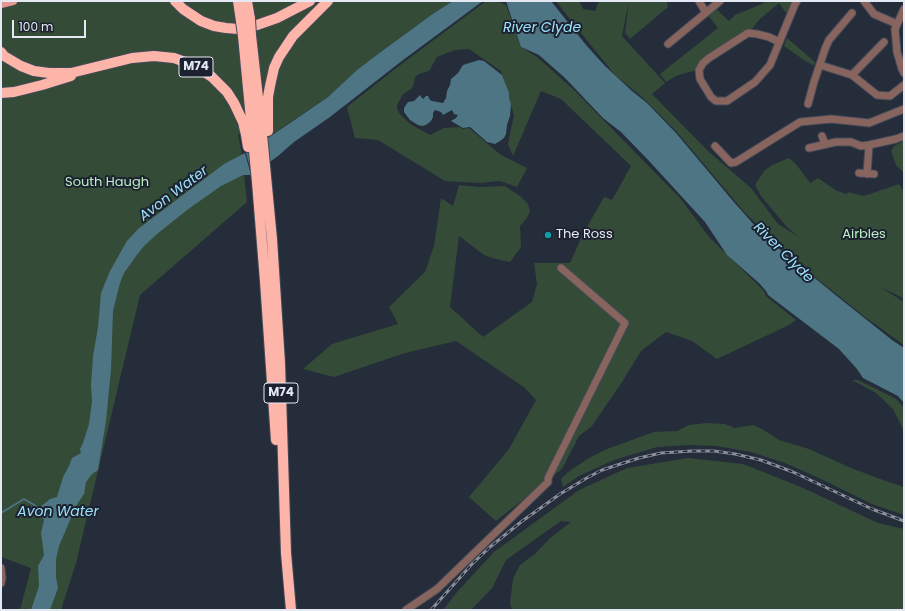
<!DOCTYPE html>
<style>
body{margin:0}
#map{position:relative;width:905px;height:611px;overflow:hidden;background:#252c3a;font-family:Poppins,sans-serif}
canvas{display:block}
.frame{position:absolute;inset:0;border:2px solid #e5e9f3;pointer-events:none}
.scale{position:absolute;left:12px;top:20px;width:74px;height:18px;box-sizing:border-box;border:2px solid #e5e9f3;border-top:0;padding-left:5px;font-size:12px;line-height:14px;white-space:nowrap;color:#e5e9f3;-webkit-text-stroke:3px #1c222f;paint-order:stroke}
</style>
<div id="map">
<canvas width="905" height="611"></canvas>
<div class="frame"></div>
<div class="scale">100 m</div>
</div>
<script>
const ctx = document.querySelector('canvas').getContext('2d');
ctx.lineJoin = 'round';
function fillPath(path, color) {
  ctx.fillStyle = color;
  ctx.fill(path, 'evenodd');
}
function toPath(rows) {
  const path = new Path2D();
  for (const r of rows) {
    path.moveTo(r[0], r[1]);
    for (let i = 2; i < r.length; i += 2) path.lineTo(r[i], r[i + 1]);
  }
  return path;
}
function strokePath(path, color, width, dash) {
  ctx.strokeStyle = color;
  ctx.lineWidth = width;
  ctx.lineCap = dash ? 'butt' : 'round';
  ctx.setLineDash(dash || []);
  ctx.stroke(path);
}
function write(font, color, halo, rows, align = 'center') {
  ctx.font = font + ' Poppins,sans-serif';
  ctx.lineWidth = 4;
  ctx.setLineDash([]);
  ctx.textBaseline = 'middle';
  ctx.strokeStyle = halo;
  ctx.fillStyle = color;
  for (const [text, x, y, turn = 0] of rows) {
    ctx.save();
    ctx.translate(x, y);
    ctx.rotate((+turn || 0) * Math.PI / 180);
    ctx.textAlign = isNaN(turn) ? turn : align;
    if (halo) ctx.strokeText(text, 0, 0);
    ctx.fillText(text, 0, 0);
    ctx.restore();
  }
}
const green = toPath([
 [1,1,453,1,434,13,378,54,357,70,328,97,293,120,275,133,238,134,242,155,247,202,140,295,76,563,61,610,20,610,31,568,1,557],
 [486,1,499,2,506,5,521,47,537,57,573,89,680,198,709,237,764,291,766,296,796,320,789,325,717,359,692,341,666,332,641,351,622,382,592,426,579,436,562,469,496,521,469,497,509,449,536,400,525,388,456,341,405,353,334,377,303,369,332,344,398,324,389,307,425,272,434,246,441,198,453,206,459,185,479,187,505,186,520,196,528,204,530,211,527,218,520,226,521,247,510,262,496,259,484,255,459,236,450,307,483,337,532,302,537,284,534,263,570,263,583,234,604,197,612,200,631,166,561,99,541,91,513,156,508,144,514,115,501,71,469,49,455,50,437,57,429,71,419,74,415,77,414,83,411,89,403,94,397,105,397,109,399,113,410,124,430,135,444,128,460,127,463,129,469,128,501,155,527,168,517,187,500,181,480,183,445,181,378,140,355,138,347,107,395,69],
 [556,1,579,1,583,9,595,11,599,1,629,1,622,36,665,83,652,94,708,151,751,188,778,224,799,237,786,226,761,196,755,185,764,171,772,165,789,158,796,164,810,183,818,178,837,191,847,194,848,192,864,196,899,184,904,192,904,299,899,296,880,287,904,302,904,345,865,317,815,277,746,214,676,131,642,97,615,75,573,23],
 [629,1,667,1,668,7,630,39,625,33],
 [766,1,793,1,786,13,779,3,760,19,752,29,747,30,738,35,706,57,696,70,676,76,666,82,660,74,718,28,708,15,716,9,729,21,735,15,762,4],
 [787,38,815,62,814,66,801,58,784,46],
 [904,141,904,173,896,165,891,151,894,146],
 [852,380,858,380,896,399,904,408,904,431,893,409,876,393],
 [706,423,725,424,735,428,753,425,762,429,779,440,809,449,851,468,883,480,904,487,904,515,872,504,819,478,785,463,751,452,716,446,689,445,657,447,614,460,579,476,563,487,561,479,568,472,589,458,607,449,654,432,677,431,689,425],
 [688,458,743,464,801,487,878,523,904,529,904,610,512,610,510,603,513,579,520,565,535,554,550,538,571,522,561,521,506,560,492,588,471,610,443,610,458,591,494,552,579,490,627,468]
]);
const water = toPath([
 [453,1,483,1,403,60,330,117,294,142,278,156,252,175,246,153,328,97,357,70,378,54,434,13],
 [506,1,551,1,586,45,605,66,632,91,647,103,676,133,733,201,756,227,777,247,838,297,892,340,904,348,904,403,898,396,863,378,857,369,839,349,768,295,766,291,759,283,727,255,705,222,650,162,621,132,603,118,565,78,539,55,521,47],
 [479,60,484,61,502,75,509,93,509,98,511,104,510,116,507,125,506,134,504,138,500,141,495,144,487,142,470,127,463,128,451,121,456,118,458,115,454,114,452,110,443,115,441,112,435,110,433,113,433,117,431,121,426,125,422,126,418,125,410,120,404,112,404,108,408,102,414,101,420,95,422,98,423,99,426,96,428,96,430,100,432,101,443,103,446,98,447,91,450,85,451,79,458,73,463,65],
 [245,153,251,175,243,175,221,186,187,210,157,234,144,246,136,256,124,273,120,283,113,311,111,370,106,421,98,470,92,474,86,482,84,494,76,506,59,546,56,559,56,577,58,588,50,610,31,610,39,586,38,566,44,555,41,533,44,520,38,512,41,506,44,504,50,499,57,497,63,477,69,466,72,458,81,453,80,449,83,443,89,424,92,401,91,385,93,356,98,327,101,293,110,271,127,241,138,229,224,164]
]);
const stream = toPath([
 [1,513,24,499,41,509]
]);
const minor = toPath([
 [699,1,706,13],
 [864,1,874,14,897,24],
 [904,9,895,29,897,52,902,69,904,73],
 [779,42,769,37,757,34,748,33,709,58,703,63,699,70,700,79,711,97,716,101,727,101,755,82,770,65,795,4,797,1],
 [668,44,720,1],
 [820,65,852,75,877,95,890,96,904,85],
 [852,75,884,42],
 [808,104,814,82,825,49,829,40,852,13],
 [822,136,825,144],
 [715,146,731,163,736,162,800,122,831,119,869,123,904,109],
 [809,148,836,142,851,142,861,146,869,145,896,139,904,136],
 [859,173,874,174],
 [867,174,869,145],
 [1,568,2,578,1,583],
 [406,610,437,589,548,482,548,478,625,323,561,268]
]);
const major = toPath([
 [1,4,13,1]
]);
const highway = toPath([
 [175,1,183,9,201,21,214,26,226,28,238,29,257,25,277,18,310,1],
 [238,1,241,21],
 [247,1,250,19],
 [251,35,261,124,272,239,280,363,286,553,291,610],
 [243,36,257,182,265,281,276,440],
 [1,52,4,56,21,66,34,71,49,73,71,73,132,58,154,56,174,58,185,62,203,71,212,77,227,92,234,103,243,122,246,135,248,147],
 [1,93,14,92,42,85,71,76],
 [268,131,268,97,270,86,274,68,279,57,293,36,328,1]
]);
const rail = toPath([
 [431,610,472,564,490,547,521,522,560,494,585,479,602,470,639,458,661,453,692,451,714,451,735,454,761,460,793,472,872,509,904,521]
]);
const highwayBridge = toPath([
 [250,19,251,35],
 [241,21,243,36]
]);
const markers = [
 [548,235,4,"#0f9aa8"]
];
const shields = [
 [196,67,34],
 [281,393,34]
];
const shieldNames = [
 ["M74",196,67],
 ["M74",281,393]
];
const parkNames = [
 ["South Haugh",107,183],
 ["Airbles",864,235]
];
const poiNames = [
 ["The Ross",556,235]
];
const waterNames = [
 ["River Clyde",542,28],
 ["Avon Water",174,194,-37],
 ["River Clyde",783,253,45],
 ["Avon Water",58,512]
];
fillPath(green, '#344c37');
fillPath(water, '#4e7583');
strokePath(stream, '#4e7583', 1.5);
strokePath(minor, '#444a58', 9);
strokePath(major, '#444a58', 10);
strokePath(highway, '#444a58', 12);
strokePath(minor, '#88645e', 7);
strokePath(major, '#e4998e', 8);
strokePath(highway, '#fdb5a9', 10);
strokePath(rail, '#898f9b', 3);
strokePath(rail, '#1c222f', 1.5, [4.5]);
strokePath(highwayBridge, '#444a58', 12, []);
strokePath(highwayBridge, '#fdb5a9', 10);
for (const [x, y, r, color] of markers) {
  const dot = new Path2D();
  dot.arc(x, y, r, 0, 2 * Math.PI);
  ctx.fillStyle = color;
  ctx.fill(dot);
  strokePath(dot, '#1c222f', 1.5);
}
for (const [x, y, w] of shields) {
  const box = new Path2D();
  box.roundRect(x - w / 2, y - 10, w, 20, 3);
  ctx.fillStyle = '#1c222f';
  ctx.fill(box);
  strokePath(box, '#e5e9f3', 1);
}
write('bold 12px', '#e5e9f3', null, shieldNames);
write('13px', '#bdefc3', '#1c222f', parkNames);
write('13px', '#e5e9f3', '#1c222f', poiNames, 'left');
write('italic 14px', '#9be2fc', '#1c222f', waterNames);
</script>
